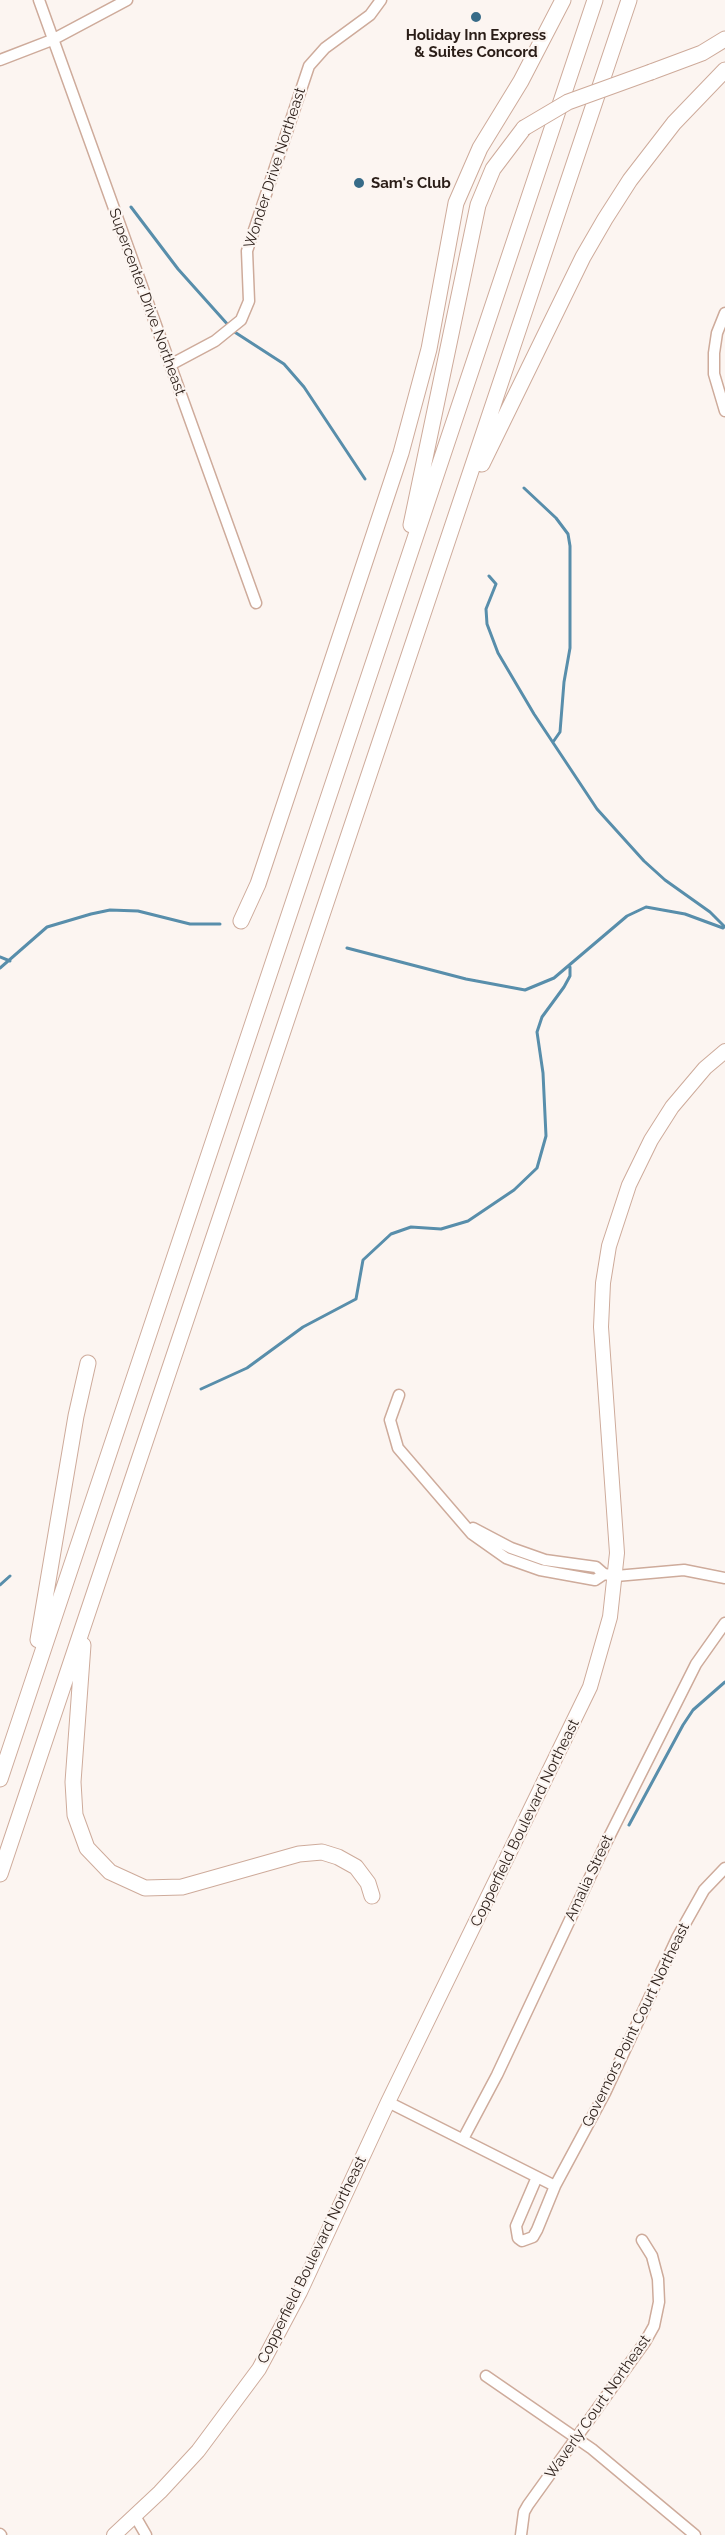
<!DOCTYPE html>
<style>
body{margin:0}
canvas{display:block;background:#fcf5f1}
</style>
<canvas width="725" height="2535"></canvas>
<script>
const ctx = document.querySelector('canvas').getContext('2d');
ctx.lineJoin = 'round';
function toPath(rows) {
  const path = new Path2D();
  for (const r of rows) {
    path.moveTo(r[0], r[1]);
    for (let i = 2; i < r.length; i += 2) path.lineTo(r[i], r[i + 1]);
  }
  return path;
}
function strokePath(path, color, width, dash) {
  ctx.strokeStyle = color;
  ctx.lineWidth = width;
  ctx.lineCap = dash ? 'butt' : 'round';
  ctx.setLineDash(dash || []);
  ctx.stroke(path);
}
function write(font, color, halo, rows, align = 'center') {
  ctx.font = font + ' Raleway,sans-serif';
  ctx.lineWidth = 4.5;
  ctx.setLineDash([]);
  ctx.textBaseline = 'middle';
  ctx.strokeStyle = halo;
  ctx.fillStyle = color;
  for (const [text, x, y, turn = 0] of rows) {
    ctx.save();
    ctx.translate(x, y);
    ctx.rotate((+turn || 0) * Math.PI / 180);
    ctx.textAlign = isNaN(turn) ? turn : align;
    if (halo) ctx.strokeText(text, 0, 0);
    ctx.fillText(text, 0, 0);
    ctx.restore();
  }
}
const stream = toPath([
 [131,207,178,269,229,326],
 [233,331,284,364,304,387,365,479],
 [524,488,556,518,568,534,570,546,570,648,564,682,560,732,553,742],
 [489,576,496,584,486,609,487,624,498,653,534,714,597,809,644,861,665,880,710,912,725,927],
 [347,948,466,979,525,990,554,978,627,916,646,907,685,914,723,928],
 [0,957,10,961],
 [0,968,47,927,91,914,110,910,138,911,190,924,220,924],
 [201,1389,247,1368,303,1327,356,1299,363,1260,391,1234,411,1227,441,1229,468,1221,514,1190,537,1168,546,1136,543,1073,537,1032,542,1017,564,987,570,976,570,967],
 [0,1585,10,1576],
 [629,1825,683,1725,693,1710,725,1682]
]);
const minor = toPath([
 [39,0,256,603],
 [0,60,52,40,127,0],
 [725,313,717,333,714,353,714,374,725,411],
 [170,365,215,341,241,320,249,301,247,251,309,66,325,48,370,15,381,0],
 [399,1395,390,1420,398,1448,472,1534,506,1558,540,1570,595,1580,604,1574],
 [473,1528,511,1548,545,1560,596,1567,604,1574,616,1576,684,1570,725,1578],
 [388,2102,555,2186],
 [463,2139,497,2075,606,1843,696,1664,725,1623],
 [537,2177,516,2226,518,2238,522,2241,533,2237,537,2230,555,2186,605,2093,677,1938,704,1890,725,1868],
 [486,2376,592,2449,695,2535],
 [135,2516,146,2535],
 [0,2534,1,2535],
 [521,2535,524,2512,528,2505,645,2342,654,2326,659,2302,658,2279,652,2256,642,2240]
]);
const major = toPath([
 [114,2535,160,2492,198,2451,259,2369,300,2292,388,2102,590,1687,610,1617,617,1553,601,1327,603,1283,609,1246,629,1185,651,1140,672,1107,705,1068,725,1051]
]);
const highway = toPath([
 [651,72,702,53,725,39],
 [482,464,583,257,605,219,630,180,674,123,725,70],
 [411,525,478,205,493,169,524,128],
 [241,921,258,884,401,453,429,349,456,203,480,148,521,81,563,0],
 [38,1640,76,1416,88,1363],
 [83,1645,73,1782,75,1815,87,1848,110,1872,145,1888,182,1887,299,1854,322,1852,338,1857,356,1867,368,1883,372,1896],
 [0,1779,595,0],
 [0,1874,629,0]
]);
const highwayBridge = toPath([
 [524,128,568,102,651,72]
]);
const markers = [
 [476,17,6,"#376b88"],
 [359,183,6,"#376b88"]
];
const poiNames = [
 ["Holiday Inn Express",476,35],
 ["& Suites Concord",476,52],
 ["Sam's Club",371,183,"left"]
];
const streetNames = [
 ["Wonder Drive Northeast",275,168,-72],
 ["Supercenter Drive Northeast",147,302,70],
 ["Copperfield Boulevard Northeast",525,1823,-64],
 ["Amalia Street",589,1878,-65],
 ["Governors Point Court Northeast",636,2025,-64],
 ["Copperfield Boulevard Northeast",312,2260,-64],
 ["Waverly Court Northeast",598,2407,-55]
];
strokePath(stream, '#588eab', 3);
strokePath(minor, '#ceab9b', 13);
strokePath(major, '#ceab9b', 16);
strokePath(highway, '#ceab9b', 17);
strokePath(minor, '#fff', 10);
strokePath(major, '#fff', 14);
strokePath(highway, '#fff', 15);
strokePath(highwayBridge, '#ceab9b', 17, []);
strokePath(highwayBridge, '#fff', 15);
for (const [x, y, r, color] of markers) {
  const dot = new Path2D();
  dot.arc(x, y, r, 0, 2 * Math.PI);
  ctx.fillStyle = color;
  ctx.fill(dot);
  strokePath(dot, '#fcf5f1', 2);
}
write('bold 15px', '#2a1d17', '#fcf5f1', poiNames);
write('15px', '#2a1d17', '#fcf5f1', streetNames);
</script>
